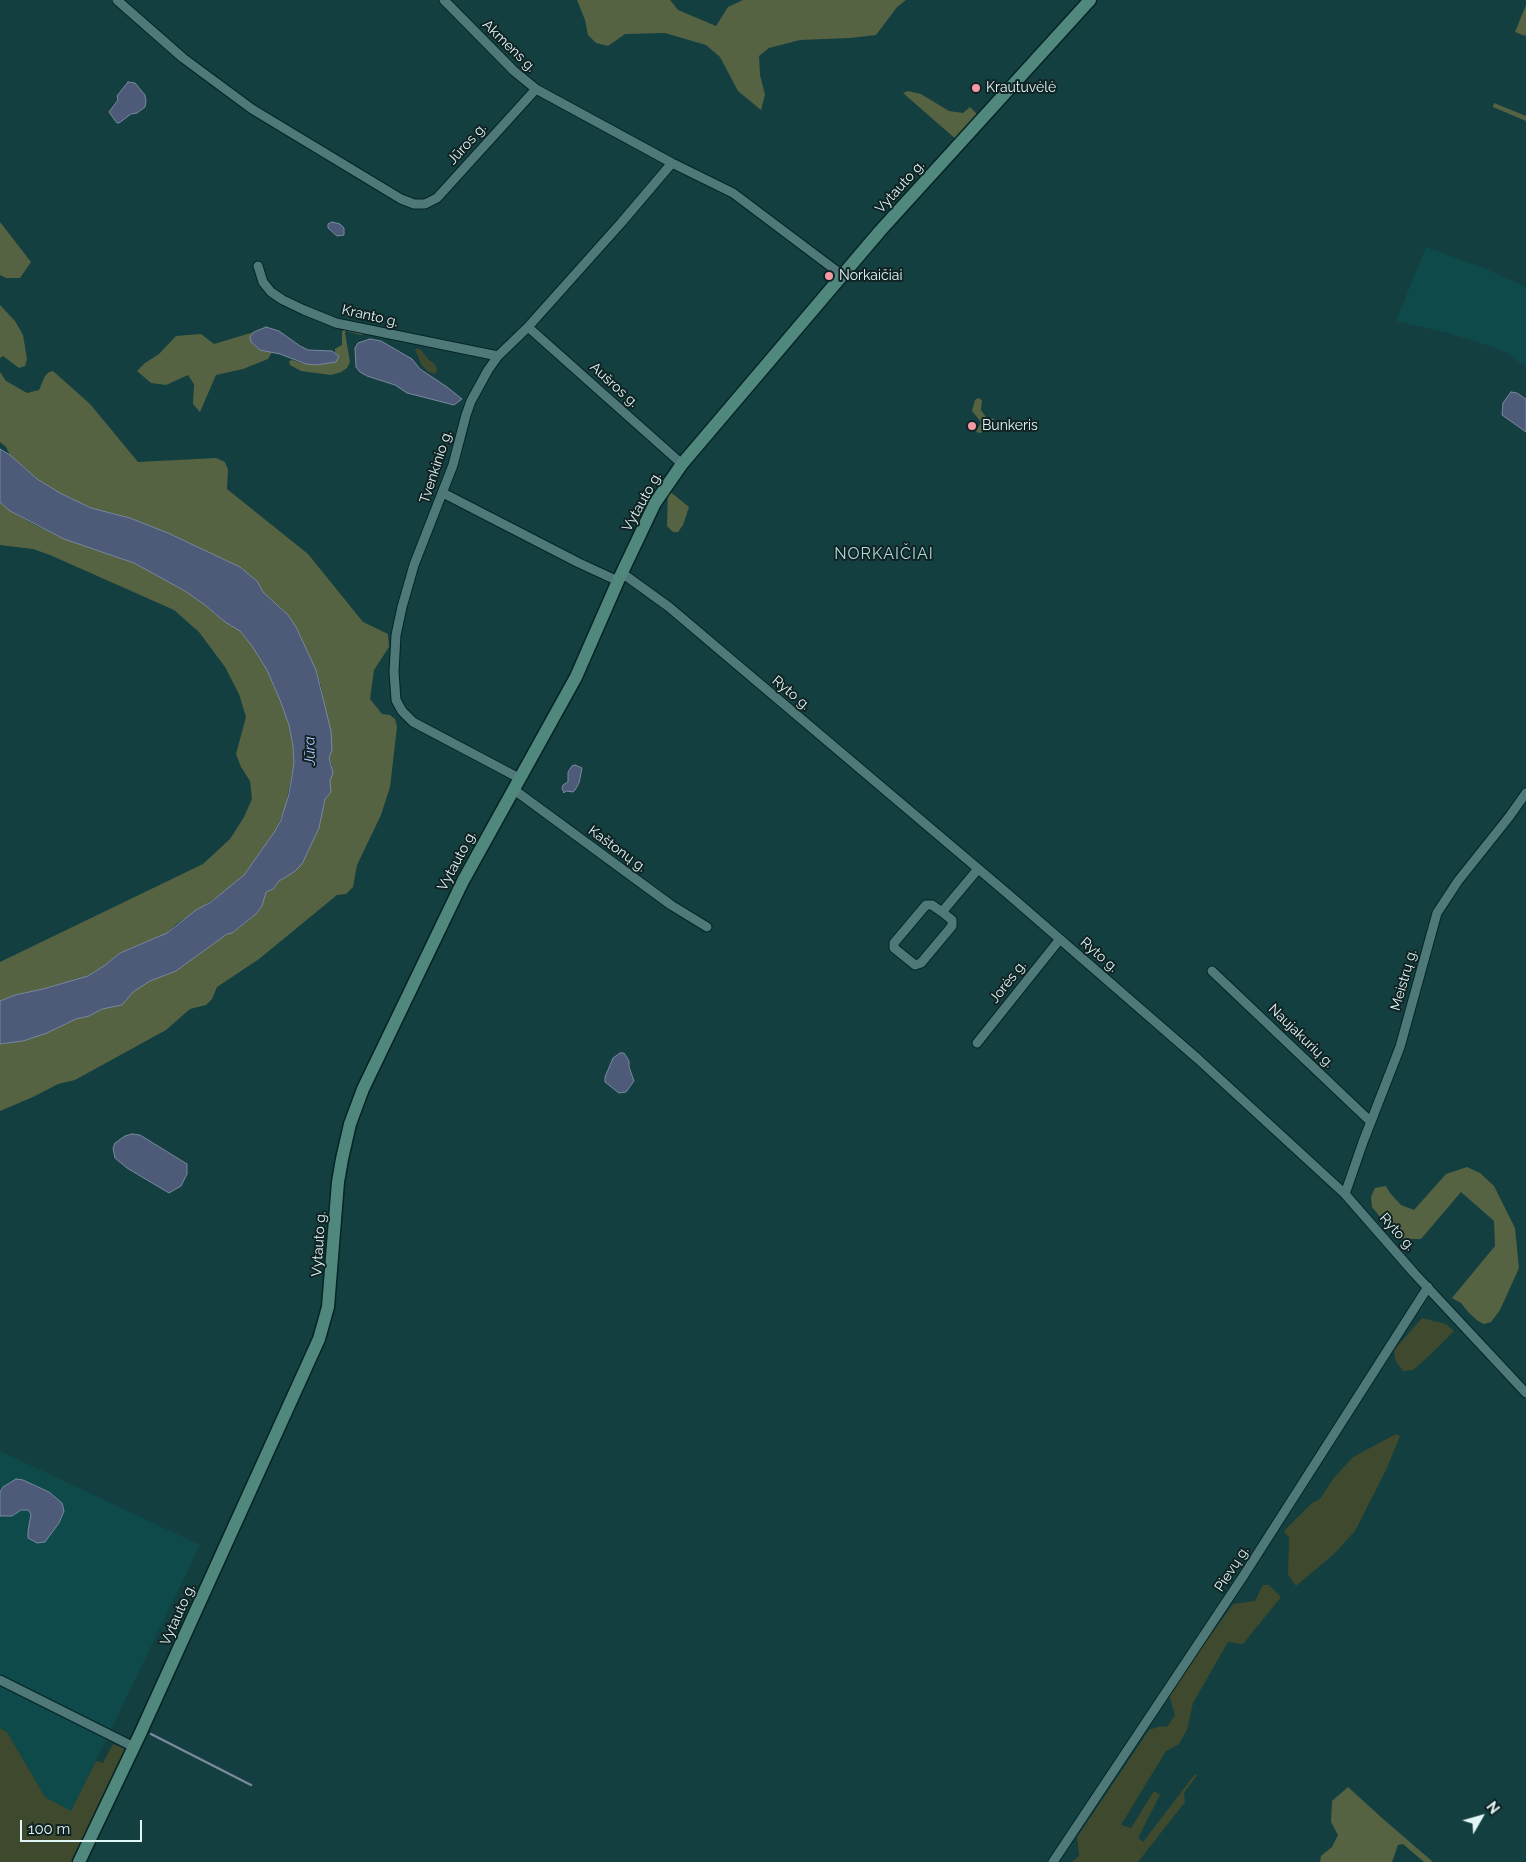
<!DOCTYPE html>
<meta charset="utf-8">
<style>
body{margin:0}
#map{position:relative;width:1526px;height:1862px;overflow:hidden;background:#143f40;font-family:Raleway,sans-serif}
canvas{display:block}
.north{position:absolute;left:1456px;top:1792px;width:50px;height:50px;-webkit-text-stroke:4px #112223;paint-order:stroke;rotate:52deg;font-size:14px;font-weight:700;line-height:20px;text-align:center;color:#e1f7f7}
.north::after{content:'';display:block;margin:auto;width:18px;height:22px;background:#e1f7f7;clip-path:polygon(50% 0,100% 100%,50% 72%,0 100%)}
.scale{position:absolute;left:20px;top:1820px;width:122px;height:22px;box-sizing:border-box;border:2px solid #e1f7f7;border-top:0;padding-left:6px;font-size:15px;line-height:18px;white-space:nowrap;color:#e1f7f7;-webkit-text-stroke:4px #112223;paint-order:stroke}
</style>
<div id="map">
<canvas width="1526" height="1862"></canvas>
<div class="north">N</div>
<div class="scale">100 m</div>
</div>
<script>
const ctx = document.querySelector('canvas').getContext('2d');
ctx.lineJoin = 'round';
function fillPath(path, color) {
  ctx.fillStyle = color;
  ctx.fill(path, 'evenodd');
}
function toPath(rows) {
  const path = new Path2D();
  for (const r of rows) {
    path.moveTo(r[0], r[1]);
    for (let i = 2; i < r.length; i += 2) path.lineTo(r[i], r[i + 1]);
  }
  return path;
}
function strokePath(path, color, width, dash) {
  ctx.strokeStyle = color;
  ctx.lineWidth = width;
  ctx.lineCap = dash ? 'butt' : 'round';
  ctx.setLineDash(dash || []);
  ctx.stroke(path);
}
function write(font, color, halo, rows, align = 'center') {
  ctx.font = font + ' Raleway,sans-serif';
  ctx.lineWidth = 4;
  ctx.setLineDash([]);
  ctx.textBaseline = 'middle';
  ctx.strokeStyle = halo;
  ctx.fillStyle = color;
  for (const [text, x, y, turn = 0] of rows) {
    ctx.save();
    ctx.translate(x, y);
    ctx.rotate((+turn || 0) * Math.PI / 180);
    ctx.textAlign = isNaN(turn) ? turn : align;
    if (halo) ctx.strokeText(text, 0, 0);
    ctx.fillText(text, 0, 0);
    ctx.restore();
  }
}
const built = toPath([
 [1426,247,1486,269,1526,287,1526,367,1507,353,1493,347,1448,333,1396,321],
 [0,1451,200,1545,71,1812,45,1797,7,1732,0,1728]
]);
const green = toPath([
 [417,348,421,350,429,360,435,364,437,370,435,374,429,372,422,366,415,349],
 [1422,1318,1446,1324,1454,1331,1429,1356,1413,1370,1403,1371,1395,1360,1394,1350],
 [1396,1434,1400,1436,1387,1468,1355,1531,1334,1554,1296,1586,1288,1575,1289,1538,1284,1531,1312,1503,1320,1499,1333,1479,1353,1457],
 [1263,1585,1269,1585,1281,1597,1243,1644,1228,1642,1193,1703,1187,1730,1179,1744,1166,1751,1121,1825,1131,1828,1154,1791,1160,1795,1138,1838,1143,1842,1195,1774,1197,1775,1184,1793,1185,1802,1138,1862,1072,1862,1079,1856,1077,1837,1149,1730,1160,1726,1167,1727,1175,1715,1169,1695,1188,1667,1233,1604,1255,1601],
 [0,1728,7,1732,45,1797,71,1811,96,1761,103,1763,113,1744,127,1750,73,1862,0,1862]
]);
const forest = toPath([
 [577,0,670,0,678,10,716,26,728,7,743,0,906,0,897,7,876,35,850,38,800,40,769,48,759,56,760,75,765,95,761,110,738,91,720,57,706,45,665,33,625,34,608,46,596,43,588,35,585,20],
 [1526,5,1526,34,1525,36,1515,32],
 [908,91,921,94,949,111,963,113,970,107,980,117,958,141,903,93],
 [1494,103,1526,116,1526,121,1493,107],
 [0,222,31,262,20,278,6,278,0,275],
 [0,305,15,321,23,335,27,359,25,366,19,368,3,356,0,358],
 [345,328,364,334,361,335,346,331,345,333,350,362,347,368,341,372,331,375,301,371,290,365,289,361,292,360,305,364,316,365,335,362,336,353,335,352,335,349,342,345,342,332],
 [254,332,250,337,251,342,256,347,267,352,272,352,268,359,243,369,216,375,200,412,193,404,194,384,188,375,166,385,151,383,137,371,145,363,159,354,176,336,201,334,214,344],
 [53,371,90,404,138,462,216,458,225,462,228,470,227,489,308,554,363,622,388,634,389,647,374,670,370,699,382,714,390,715,395,719,397,727,390,787,381,815,357,865,353,887,346,894,337,895,259,959,217,987,212,999,206,1005,190,1009,166,1030,75,1080,58,1084,33,1097,0,1111,0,1044,23,1041,47,1033,76,1019,89,1016,102,1009,122,1005,133,992,150,981,176,971,227,934,232,933,239,928,256,914,262,906,266,892,273,889,279,881,294,872,302,864,319,828,325,799,331,792,330,781,332,765,329,758,332,750,321,686,316,670,296,627,288,615,263,592,257,581,240,567,168,533,130,518,91,508,60,493,37,479,10,455,6,447,0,442,0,372,6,381,27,393,39,390,45,376,49,372],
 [978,398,982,400,981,410,986,417,994,419,995,423,993,428,980,433,976,432,981,422,972,411,975,400],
 [668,490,689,507,683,525,678,532,673,532,667,526],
 [0,502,10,511,33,524,64,539,134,563,185,591,205,605,225,622,240,631,252,646,267,670,280,700,289,725,293,746,294,763,285,809,275,831,244,875,223,893,175,925,167,933,120,953,104,966,88,976,43,989,15,995,0,1001,0,962,203,864,230,839,244,817,252,799,250,781,241,767,236,754,246,717,239,694,225,667,199,632,174,610,50,555,33,549,0,545],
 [1467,1167,1480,1173,1494,1186,1515,1228,1519,1268,1500,1310,1491,1322,1484,1324,1478,1321,1469,1313,1461,1303,1452,1298,1495,1246,1494,1221,1461,1192,1421,1239,1404,1239,1396,1236,1372,1207,1371,1197,1375,1188,1386,1186,1390,1193,1401,1205,1414,1210,1446,1174],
 [1348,1787,1382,1818,1433,1862,1424,1862,1403,1844,1398,1845,1392,1862,1320,1862,1321,1856,1332,1847,1338,1835,1331,1822,1332,1801]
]);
const water = toPath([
 [128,82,135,83,145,95,146,101,145,107,137,113,131,114,119,123,117,123,109,112,118,100,117,96,128,82],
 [332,222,340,224,344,228,344,235,337,236,328,228,328,224,332,222],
 [266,327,279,331,300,346,308,350,332,351,339,356,336,362,316,365,306,364,280,354,260,350,251,342,250,337,254,332,266,327],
 [370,339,381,341,412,359,420,369,447,387,462,399,454,405,419,396,407,393,395,385,367,376,360,372,356,367,355,348,358,343,370,339],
 [1511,392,1517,393,1526,399,1526,432,1502,415,1503,403,1511,392],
 [0,449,10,455,37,479,60,493,91,508,130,518,168,533,240,567,257,581,263,592,288,615,296,627,316,670,331,731,332,750,329,758,333,773,330,781,331,792,325,799,319,828,302,864,294,872,279,881,273,889,266,892,262,906,256,914,232,933,227,934,176,971,150,981,133,992,122,1005,102,1009,89,1016,76,1019,47,1033,23,1041,0,1044,0,1001,15,995,43,989,88,976,104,966,120,953,167,933,196,910,211,902,244,875,275,831,281,820,289,794,294,763,293,746,289,725,280,700,267,670,252,646,240,631,225,622,205,605,185,591,134,563,64,539,10,511,0,502,0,449],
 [575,765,582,768,579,783,575,790,573,792,566,791,564,793,562,788,563,785,568,782,568,772,572,766,575,765],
 [620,1053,624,1053,629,1061,629,1067,634,1081,626,1092,619,1093,605,1082,605,1077,613,1058,620,1053],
 [132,1134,140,1135,187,1164,187,1174,181,1186,169,1193,127,1168,115,1158,113,1148,115,1143,125,1136,132,1134],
 [16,1479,23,1480,49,1492,62,1503,64,1511,59,1523,45,1542,37,1543,28,1538,28,1531,31,1514,28,1510,21,1510,12,1516,0,1516,0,1492,3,1487,16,1479]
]);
const stream = toPath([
 [151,1734,251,1785]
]);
const minor = toPath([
 [117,0,183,58,252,109,401,199,414,204,425,204,437,198,536,89],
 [444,0,514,71,536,89,672,163,733,193,842,275],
 [258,266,263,282,271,292,283,300,304,310,336,323,498,356],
 [528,327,682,464],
 [443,493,579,563,618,581],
 [622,573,669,607,838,750,1008,894,1198,1059,1345,1194,1414,1273,1526,1393],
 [519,778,413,722,402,711,396,700,394,672,396,635,402,607,414,565,453,465,466,415,471,401,488,370,498,356,528,327,621,223,672,163],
 [513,789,671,905,707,927],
 [926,905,932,905,942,912,952,920,952,926,921,963,915,965,894,948,894,943,926,905],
 [942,912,978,869],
 [1212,971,1371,1122],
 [977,1043,1060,939],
 [1345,1194,1363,1142,1400,1047,1437,913,1458,881,1509,817,1526,793],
 [0,1680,134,1747],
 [1053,1862,1244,1575,1428,1287]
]);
const secondary = toPath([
 [79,1862,140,1734,319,1339,328,1307,338,1182,342,1159,350,1124,363,1089,463,881,576,677,618,581,655,503,682,464,880,231,1090,0]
]);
const markers = [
 [976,88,5,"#f49aa5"],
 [829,276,5,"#f49aa5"],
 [972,426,5,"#f49aa5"]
];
const streetNames = [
 ["Akmens g.",509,46,44],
 ["Jūros g.",467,144,-48],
 ["Vytauto g.",900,187,-48],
 ["Kranto g.",370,316,13],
 ["Aušros g.",614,385,42],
 ["Tvenkinio g.",436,467,-72],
 ["Vytauto g.",642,502,-61],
 ["Ryto g.",791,693,40],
 ["Kaštonų g.",617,849,36],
 ["Vytauto g.",457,861,-62],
 ["Ryto g.",1099,955,41],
 ["Meistrų g.",1404,980,-74],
 ["Jorės g.",1008,982,-52],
 ["Naujakurių g.",1301,1036,44],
 ["Ryto g.",1397,1232,48],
 ["Vytauto g.",319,1244,-86],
 ["Pievų g.",1232,1569,-57],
 ["Vytauto g.",178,1615,-66]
];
const poiNames = [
 ["Krautuvėlė",986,88],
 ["Norkaičiai",839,276],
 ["Bunkeris",982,426]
];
const waterNames = [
 ["Jūra",310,751,-91]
];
const quarterNames = [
 ["NORKAIČIAI",884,554]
];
fillPath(built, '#0f4a4b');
fillPath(green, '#3e492e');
fillPath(forest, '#566343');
fillPath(water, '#4d5a78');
strokePath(water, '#79899e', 1);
strokePath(stream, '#79899e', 2.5);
strokePath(minor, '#042425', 11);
strokePath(secondary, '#042425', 15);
strokePath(minor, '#4f7879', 9);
strokePath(secondary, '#51887d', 12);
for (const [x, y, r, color] of markers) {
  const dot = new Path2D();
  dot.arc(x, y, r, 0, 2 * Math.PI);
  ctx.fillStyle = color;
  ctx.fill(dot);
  strokePath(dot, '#112223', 2);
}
write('14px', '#e1f7f7', '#112223', streetNames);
write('14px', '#e1f7f7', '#112223', poiNames, 'left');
write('italic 15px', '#afc6fc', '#112223', waterNames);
ctx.letterSpacing = '1px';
write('16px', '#addada', '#112223', quarterNames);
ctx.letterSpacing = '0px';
</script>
